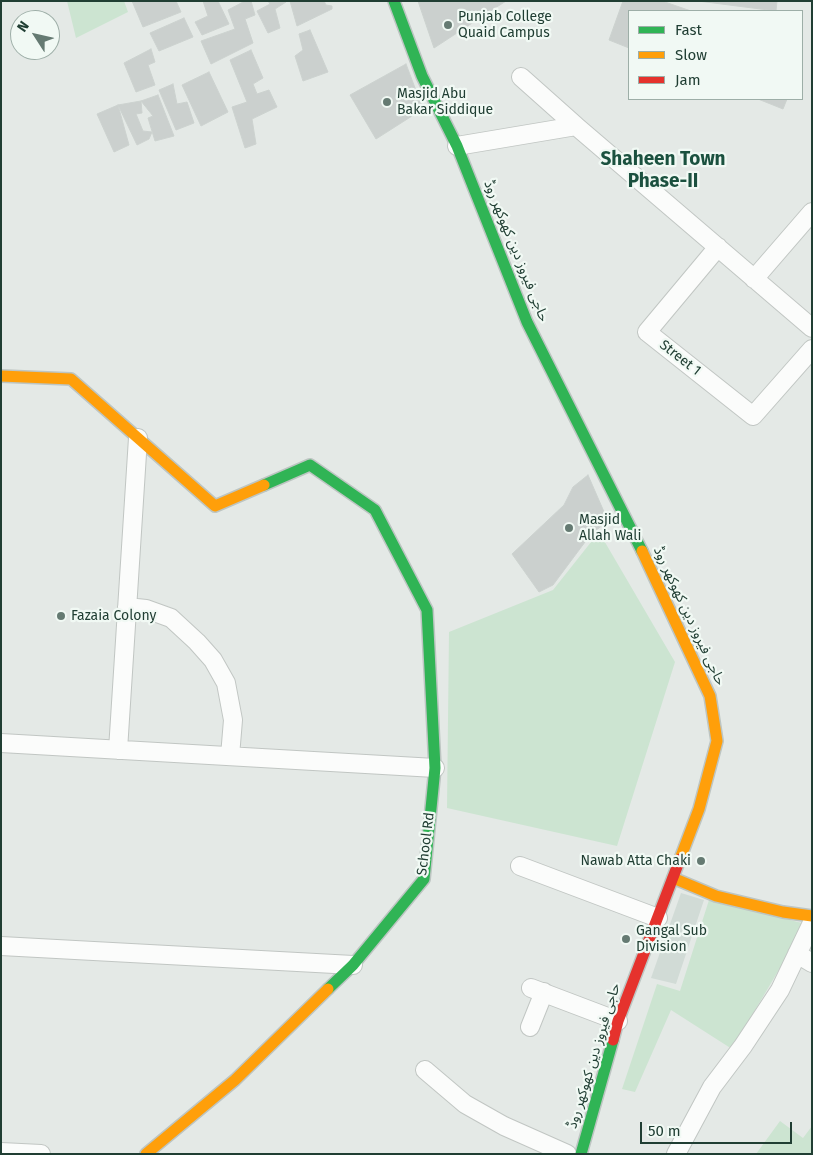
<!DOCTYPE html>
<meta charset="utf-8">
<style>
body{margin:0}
#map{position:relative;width:813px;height:1155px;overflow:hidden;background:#e4e9e6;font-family:"Fira Sans",sans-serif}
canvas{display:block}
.frame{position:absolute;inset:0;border:2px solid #203e33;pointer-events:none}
.legend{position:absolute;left:628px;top:10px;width:175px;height:90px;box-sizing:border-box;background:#f1f9f4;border:1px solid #9daea7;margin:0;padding:6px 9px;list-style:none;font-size:15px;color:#203e33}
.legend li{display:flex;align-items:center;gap:10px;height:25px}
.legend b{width:25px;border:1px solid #9daea7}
.north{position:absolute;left:10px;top:10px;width:50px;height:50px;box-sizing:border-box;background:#f1f9f4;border:1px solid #9daea7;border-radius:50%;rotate:305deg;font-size:14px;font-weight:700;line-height:20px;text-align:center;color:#203e33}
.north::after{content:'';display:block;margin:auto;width:18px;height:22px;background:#657a72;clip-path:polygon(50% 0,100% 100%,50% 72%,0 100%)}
.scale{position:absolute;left:640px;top:1122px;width:152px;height:22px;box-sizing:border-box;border:2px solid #203e33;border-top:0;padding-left:6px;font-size:15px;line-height:18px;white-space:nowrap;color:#203e33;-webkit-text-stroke:4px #f1f9f4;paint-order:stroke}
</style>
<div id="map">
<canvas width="813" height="1155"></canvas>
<div class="frame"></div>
<ul class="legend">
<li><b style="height:6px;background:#30b455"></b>Fast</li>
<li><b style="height:6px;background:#ff9f0a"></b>Slow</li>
<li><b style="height:6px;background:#e5322d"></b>Jam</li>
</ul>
<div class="north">N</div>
<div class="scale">50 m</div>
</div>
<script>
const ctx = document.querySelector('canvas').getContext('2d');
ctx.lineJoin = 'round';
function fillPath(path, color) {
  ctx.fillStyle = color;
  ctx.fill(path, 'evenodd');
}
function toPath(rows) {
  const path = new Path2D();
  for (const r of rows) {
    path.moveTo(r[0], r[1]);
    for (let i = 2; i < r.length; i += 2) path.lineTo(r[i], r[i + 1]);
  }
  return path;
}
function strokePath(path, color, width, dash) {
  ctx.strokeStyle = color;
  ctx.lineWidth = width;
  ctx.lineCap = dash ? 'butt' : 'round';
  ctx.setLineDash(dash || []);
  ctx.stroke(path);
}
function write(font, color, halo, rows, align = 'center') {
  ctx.font = font + ' "Fira Sans","Noto Sans Arabic",sans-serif';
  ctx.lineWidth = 4.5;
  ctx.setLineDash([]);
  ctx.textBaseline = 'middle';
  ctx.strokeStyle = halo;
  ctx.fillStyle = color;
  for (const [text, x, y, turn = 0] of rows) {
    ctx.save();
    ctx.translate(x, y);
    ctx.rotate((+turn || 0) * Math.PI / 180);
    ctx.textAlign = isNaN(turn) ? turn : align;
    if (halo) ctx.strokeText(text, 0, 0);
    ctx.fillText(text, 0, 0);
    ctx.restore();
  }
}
const built = toPath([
 [681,893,704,900,676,984,651,978]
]);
const green = toPath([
 [67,1,124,1,128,12,76,38],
 [599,532,675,662,617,846,447,808,449,632,553,590],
 [709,900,806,924,732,1049,671,1010,635,1092,622,1089,657,984,680,991],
 [780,1121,803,1138,812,1126,812,1154,756,1154]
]);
const building = toPath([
 [132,1,176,1,181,12,143,27,132,1],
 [203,1,218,1,229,24,202,35,195,22,208,16,203,1],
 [245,1,251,1,255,15,245,19,253,43,211,64,201,41,235,29,228,10,245,1],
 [268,1,286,2,275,9,280,28,268,33,257,11,270,4,268,1],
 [290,1,324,1,326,5,332,6,332,9,297,26,290,1],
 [418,1,506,1,434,48,418,1],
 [623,1,662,1,691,11,629,11,629,48,609,40,623,1],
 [698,1,777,1,776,11,698,1],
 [184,18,193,37,159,51,150,33,184,18],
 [310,30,328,72,303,81,295,56,303,50,299,34,310,30],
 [151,49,155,62,148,65,155,85,136,92,124,63,151,49],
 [251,50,263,78,253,84,257,94,269,90,277,107,252,119,256,144,245,148,232,107,247,102,230,60,251,50],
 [406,64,423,109,376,139,350,95,406,64],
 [209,72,228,112,201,126,182,85,209,72],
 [173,84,177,104,187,102,194,123,176,130,159,90,173,84],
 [158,95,174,136,155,141,148,118,153,116,141,101,158,95],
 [758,99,787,99,783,109,758,99],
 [141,101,142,113,136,114,143,131,152,132,149,139,137,145,118,105,141,101],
 [118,105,129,145,114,152,97,114,118,105],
 [588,475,608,521,591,534,553,585,539,592,512,554,564,505,573,487,588,475]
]);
const street = toPath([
 [521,77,576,126],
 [457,146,576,126,812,328],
 [718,247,647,332,753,416,812,349],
 [754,279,812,212],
 [127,607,146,609,171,618,197,642,213,660,226,683,233,720,230,756],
 [1,743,435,768],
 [118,750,138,438],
 [520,866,658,918],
 [1,946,353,965],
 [797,954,812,963],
 [531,988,618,1021],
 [530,1027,544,992],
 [425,1070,465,1104,504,1126,567,1154],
 [1,1152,41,1154],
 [676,1154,712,1087,743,1046,780,990,812,923]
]);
const fast = toPath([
 [394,1,422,76,457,146,527,322,642,551],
 [264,485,310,465,375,510,427,610,435,768,424,879,353,965,328,989],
 [581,1154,613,1040]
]);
const slow = toPath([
 [1,376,71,379,215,506,264,485],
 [642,551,710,696,717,741,699,809,680,859],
 [673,878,716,896,783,912,812,916],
 [146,1154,235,1080,328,989]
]);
const jam = toPath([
 [613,1040,618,1021,680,859]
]);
const markers = [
 [448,25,5,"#657a72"],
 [387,102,5,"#657a72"],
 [569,528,5,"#657a72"],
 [61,616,5,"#657a72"],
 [701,861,5,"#657a72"],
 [626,939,5,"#657a72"]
];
const poiNames = [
 ["Punjab College",458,17],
 ["Quaid Campus",458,33],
 ["Masjid Abu",397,94],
 ["Bakar Siddique",397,110],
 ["Masjid",579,520],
 ["Allah Wali",579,536],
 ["Fazaia Colony",71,616],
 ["Nawab Atta Chaki",691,861,"right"],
 ["Gangal Sub",636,931],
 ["Division",636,947]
];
const streetNames = [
 ["حاجی فیروز دین کھوکھر روڈ",516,251,68],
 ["Street 1",680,358,38],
 ["حاجی فیروز دین کھوکھر روڈ",689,616,65],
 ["School Rd",426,844,-83],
 ["حاجی فیروز دین کھوکھر روڈ",594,1056,-73]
];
const districtNames = [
 ["Shaheen Town",663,160],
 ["Phase-II",663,182]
];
fillPath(built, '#d1dbd6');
fillPath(green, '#cce4d1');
fillPath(building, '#cbd0ce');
strokePath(building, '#ccd2cf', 1);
strokePath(street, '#c1c6c3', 20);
strokePath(fast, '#bdc5c2', 14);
strokePath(slow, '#bdc5c2', 14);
strokePath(jam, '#bdc5c2', 14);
strokePath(street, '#fbfcfb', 18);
strokePath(fast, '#30b455', 11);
strokePath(slow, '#ff9f0a', 11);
strokePath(jam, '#e5322d', 11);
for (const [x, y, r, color] of markers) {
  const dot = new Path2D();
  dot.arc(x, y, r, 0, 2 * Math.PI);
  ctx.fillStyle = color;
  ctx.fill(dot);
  strokePath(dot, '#f1f9f4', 2);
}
write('14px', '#203e33', '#f1f9f4', poiNames, 'left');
write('14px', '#203e33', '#f1f9f4', streetNames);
write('bold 19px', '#1b513f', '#f1f9f4', districtNames);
</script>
